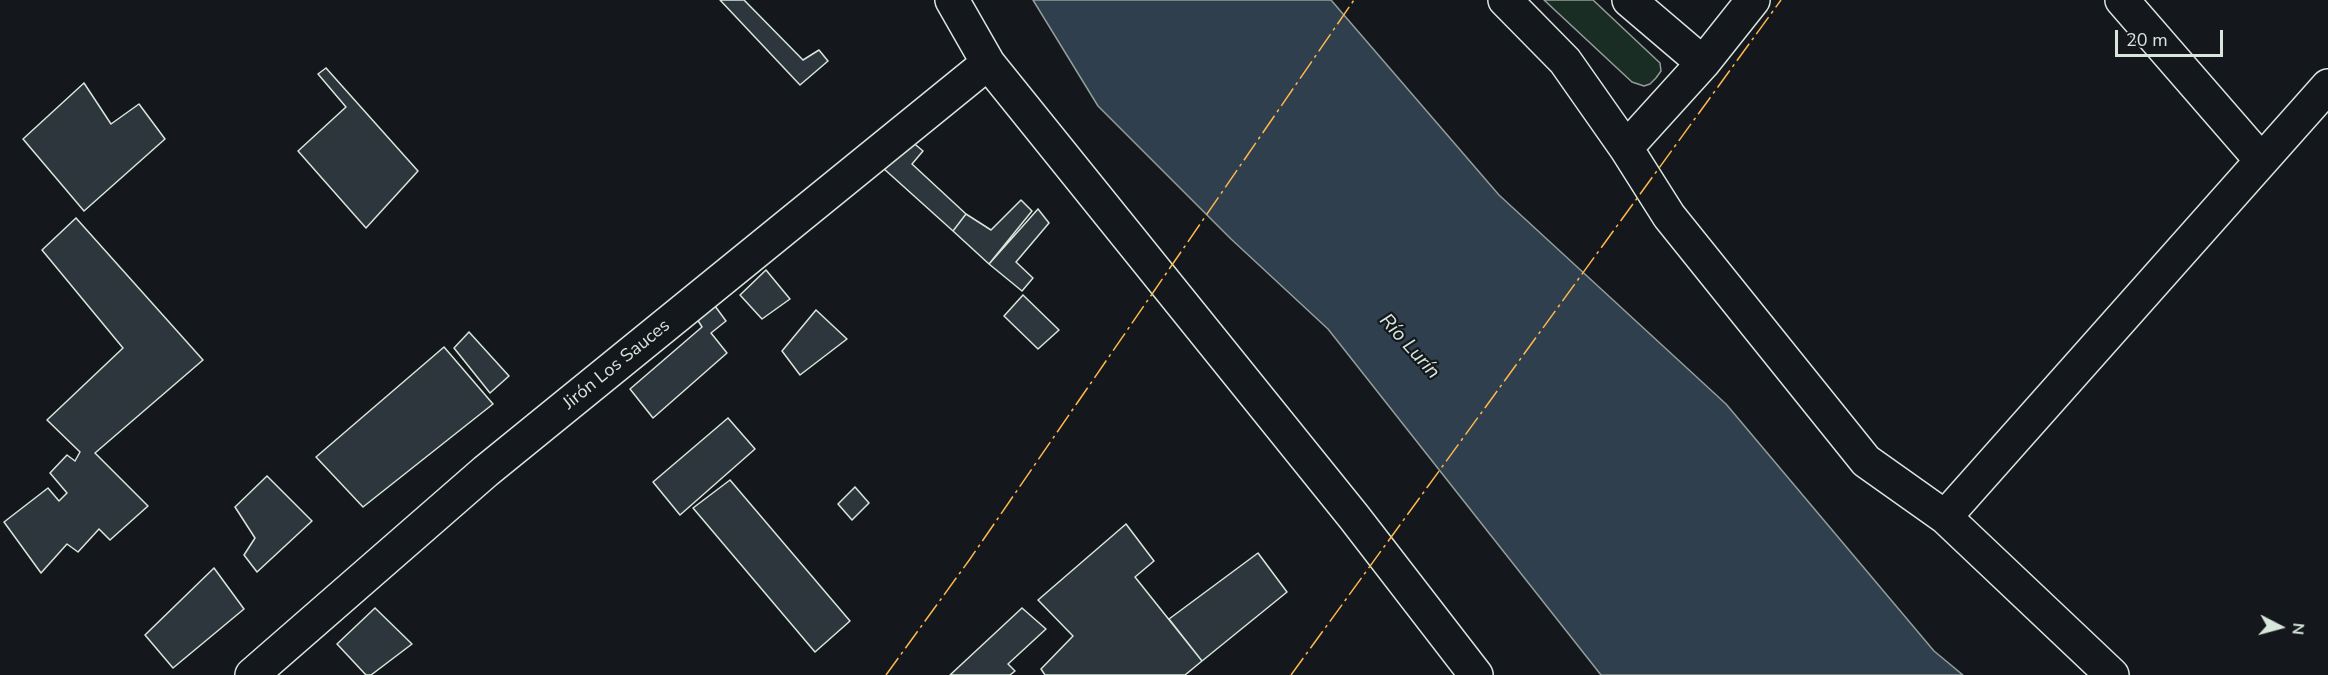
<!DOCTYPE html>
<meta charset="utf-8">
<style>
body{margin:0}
#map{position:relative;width:2328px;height:675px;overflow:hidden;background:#14181c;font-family:"Nunito Sans",sans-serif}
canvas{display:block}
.north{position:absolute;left:2250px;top:597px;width:60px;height:60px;-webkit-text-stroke:4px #14181c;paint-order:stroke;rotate:96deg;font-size:16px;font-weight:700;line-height:24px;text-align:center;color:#d8e6dc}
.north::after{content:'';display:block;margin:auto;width:21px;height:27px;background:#d8e6dc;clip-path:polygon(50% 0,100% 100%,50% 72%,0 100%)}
.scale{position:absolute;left:2115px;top:30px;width:108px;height:27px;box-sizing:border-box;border:3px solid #d8e6dc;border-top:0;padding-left:8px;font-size:18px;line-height:21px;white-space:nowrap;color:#d8e6dc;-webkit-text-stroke:4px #14181c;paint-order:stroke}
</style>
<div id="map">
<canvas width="2328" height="675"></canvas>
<div class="north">N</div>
<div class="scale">20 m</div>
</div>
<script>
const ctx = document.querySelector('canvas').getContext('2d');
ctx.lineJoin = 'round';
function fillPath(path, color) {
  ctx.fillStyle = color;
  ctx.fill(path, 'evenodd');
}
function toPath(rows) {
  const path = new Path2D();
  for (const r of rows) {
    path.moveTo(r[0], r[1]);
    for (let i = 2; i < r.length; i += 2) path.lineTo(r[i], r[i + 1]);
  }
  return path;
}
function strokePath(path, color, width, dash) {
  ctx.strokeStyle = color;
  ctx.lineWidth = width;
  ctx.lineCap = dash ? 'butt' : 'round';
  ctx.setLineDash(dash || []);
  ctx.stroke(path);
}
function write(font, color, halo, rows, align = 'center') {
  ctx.font = font + ' "Nunito Sans",sans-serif';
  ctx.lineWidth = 4.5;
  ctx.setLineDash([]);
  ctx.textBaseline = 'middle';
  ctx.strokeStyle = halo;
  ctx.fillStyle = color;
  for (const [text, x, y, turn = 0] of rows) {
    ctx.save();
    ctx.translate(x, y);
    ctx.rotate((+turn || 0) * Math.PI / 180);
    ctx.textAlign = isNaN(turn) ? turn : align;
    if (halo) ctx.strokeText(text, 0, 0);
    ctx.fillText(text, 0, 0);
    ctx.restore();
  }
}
const green = toPath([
 [1544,0,1593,0,1660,63,1661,71,1656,78,1650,84,1644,86,1632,82,1544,0]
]);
const water = toPath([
 [1033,0,1331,0,1499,195,1726,404,1934,651,1963,675,1601,675,1328,329,1231,239,1098,106,1033,0]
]);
const building = toPath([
 [720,0,744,0,803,60,819,50,828,61,800,85,720,0],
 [326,68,418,171,366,228,298,151,346,107,318,74,326,68],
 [84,83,111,124,139,104,165,139,84,211,23,139,84,83],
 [910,140,923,151,912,164,966,214,953,231,883,168,910,140],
 [1021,200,1032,211,989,264,953,231,966,214,991,230,1021,200],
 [1038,209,1049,223,1016,262,1033,278,1022,291,989,264,1038,209],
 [76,218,203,360,95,453,148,506,110,540,99,529,78,552,67,544,41,573,4,522,48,488,59,501,67,493,50,473,67,455,75,461,80,452,47,420,123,348,42,250,76,218],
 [766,270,790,299,762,319,740,295,766,270],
 [1023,295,1059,330,1038,349,1004,316,1023,295],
 [715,306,726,321,711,333,727,353,653,418,630,389,702,327,697,319,715,306],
 [816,310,847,339,800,375,782,351,816,310],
 [469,332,509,376,490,393,454,348,469,332],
 [444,347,493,404,363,507,316,457,444,347],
 [728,418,755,449,680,515,653,482,728,418],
 [267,476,312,521,257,572,244,555,255,538,235,507,267,476],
 [730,480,850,621,815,652,693,508,730,480],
 [855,487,869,503,852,520,838,504,855,487],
 [1126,524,1154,561,1135,577,1202,661,1185,675,1045,675,1041,669,1073,636,1038,600,1126,524],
 [1258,553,1287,592,1202,661,1169,619,1258,553],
 [214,568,244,609,173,668,145,635,214,568],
 [375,608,412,644,371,675,366,675,337,644,375,608],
 [1022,608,1046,629,1008,664,1015,671,1010,675,950,675,1022,608]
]);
const minor = toPath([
 [952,0,988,63,1354,517,1476,675],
 [1505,0,1565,61,1626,148,1669,216,1866,461,1945,517,2112,675],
 [1629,0,1703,63],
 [2122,0,2261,160],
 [1626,148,1703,63,1753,0],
 [1945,517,2328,86],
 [252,675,486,471,988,63]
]);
const power = toPath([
 [886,675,970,559,1354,0],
 [1291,675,1781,0]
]);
const streetNames = [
 ["Jirón Los Sauces",617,365,-39]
];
const waterNames = [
 ["Río Lurín",1409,347,48]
];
fillPath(green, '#1a2d24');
strokePath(green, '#939e99', 1.5);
fillPath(water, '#2f3f4d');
strokePath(water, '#939e99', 1.5);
fillPath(building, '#2c363c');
strokePath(building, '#d8e6dc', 1.5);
strokePath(minor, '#d8e6dc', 36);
strokePath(minor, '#14181c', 33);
strokePath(power, '#ffb74d', 1.5, [21, 4.5, 3, 4.5]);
write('18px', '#d8e6dc', '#14181c', streetNames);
write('italic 20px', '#d8e6dc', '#14181c', waterNames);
</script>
